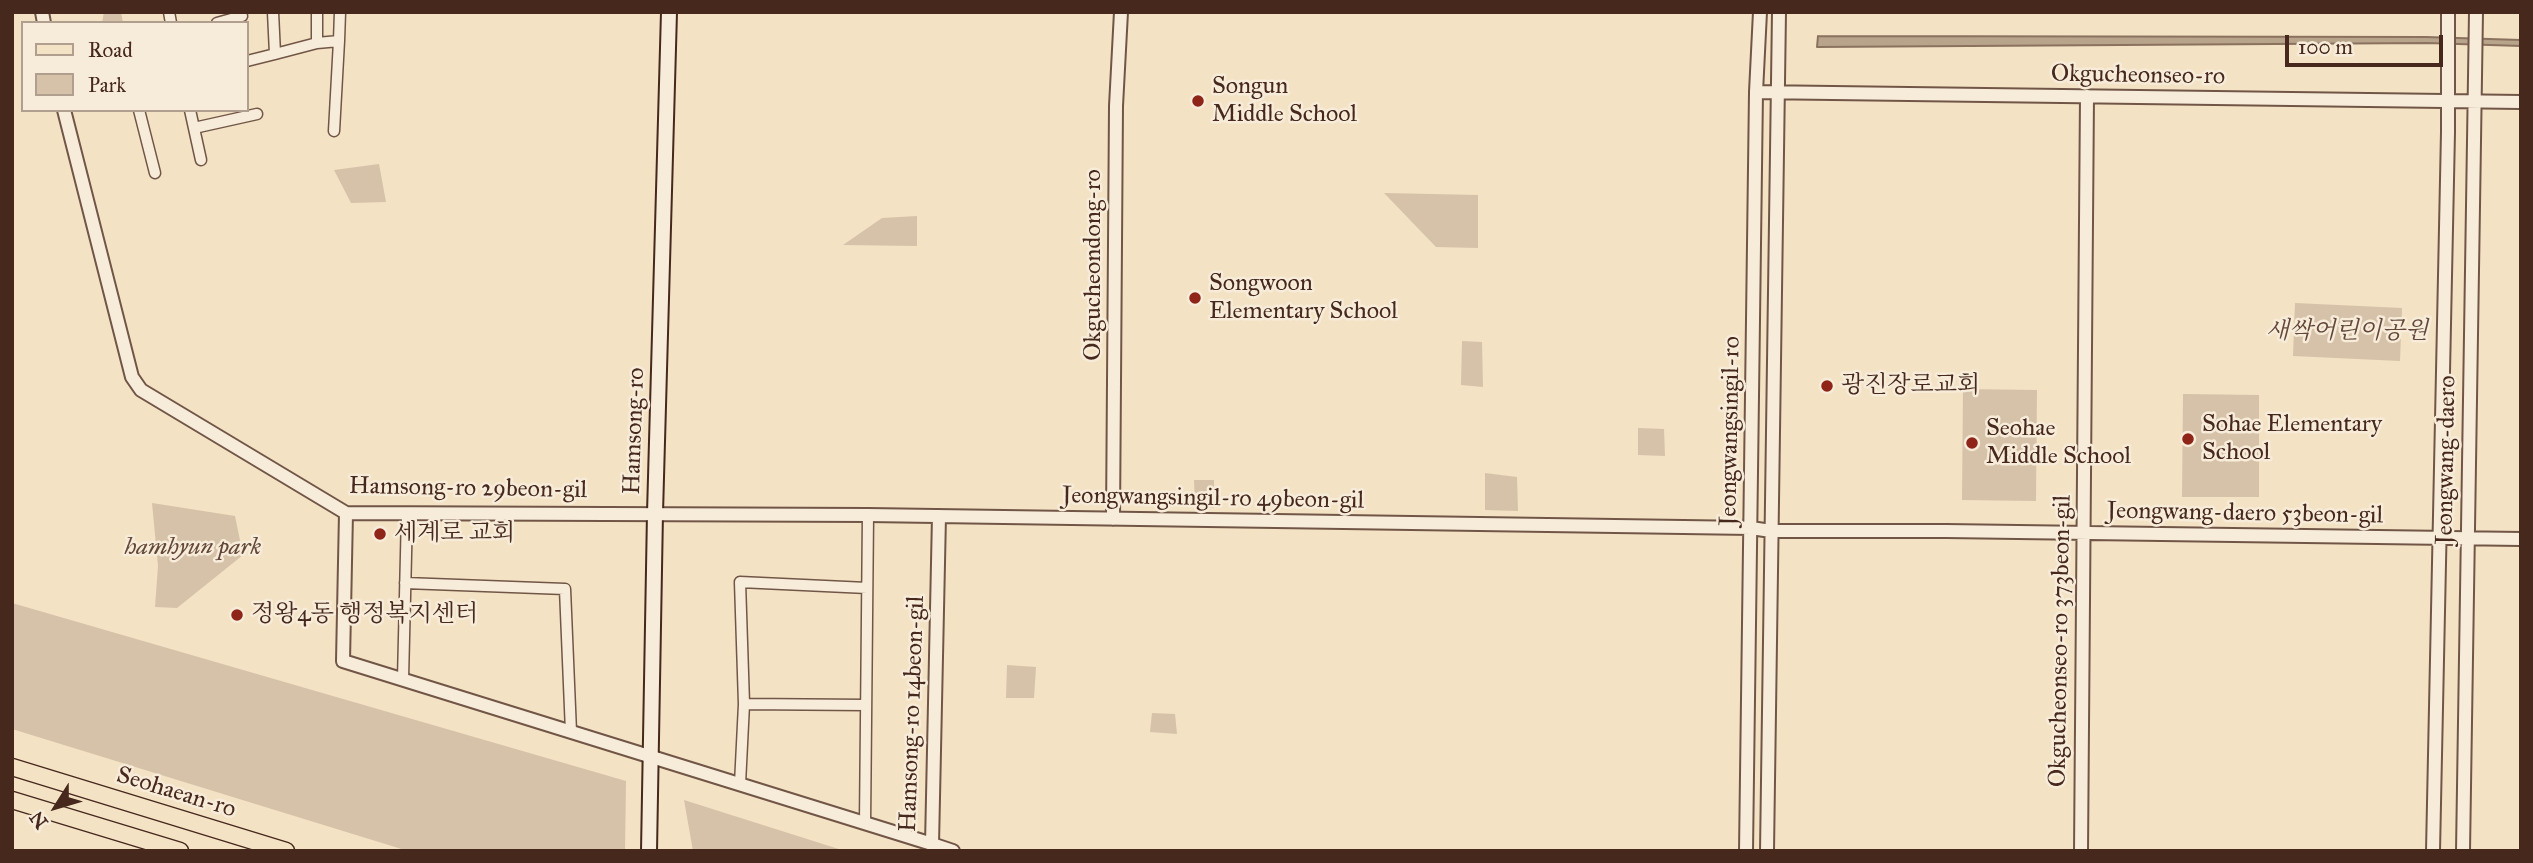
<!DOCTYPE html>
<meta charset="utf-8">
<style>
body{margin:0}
#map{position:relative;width:2533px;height:863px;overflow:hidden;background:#f3e2c4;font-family:"IM FELL Great Primer",serif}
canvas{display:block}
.frame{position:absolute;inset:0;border:14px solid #46281d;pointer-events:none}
.legend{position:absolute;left:21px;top:21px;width:228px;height:91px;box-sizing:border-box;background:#f7ecd9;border:2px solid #b09e8e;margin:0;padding:9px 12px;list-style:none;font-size:21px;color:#46281d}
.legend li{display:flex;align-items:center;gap:14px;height:35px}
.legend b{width:35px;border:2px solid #b09e8e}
.north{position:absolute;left:21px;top:772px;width:70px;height:70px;-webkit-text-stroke:5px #f7ecd9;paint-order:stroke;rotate:233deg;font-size:19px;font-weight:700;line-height:28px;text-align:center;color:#46281d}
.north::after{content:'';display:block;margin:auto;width:24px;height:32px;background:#46281d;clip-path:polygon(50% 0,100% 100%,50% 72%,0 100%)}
.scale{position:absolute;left:2285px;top:35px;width:158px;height:32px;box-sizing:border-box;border:4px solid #46281d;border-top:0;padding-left:9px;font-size:21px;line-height:24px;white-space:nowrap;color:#46281d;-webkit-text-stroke:5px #f7ecd9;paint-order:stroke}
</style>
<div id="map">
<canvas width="2533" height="863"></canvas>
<div class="frame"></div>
<ul class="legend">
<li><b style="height:9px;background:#f3e2c4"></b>Road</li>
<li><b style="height:19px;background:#d6c2a8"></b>Park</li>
</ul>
<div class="north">N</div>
<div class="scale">100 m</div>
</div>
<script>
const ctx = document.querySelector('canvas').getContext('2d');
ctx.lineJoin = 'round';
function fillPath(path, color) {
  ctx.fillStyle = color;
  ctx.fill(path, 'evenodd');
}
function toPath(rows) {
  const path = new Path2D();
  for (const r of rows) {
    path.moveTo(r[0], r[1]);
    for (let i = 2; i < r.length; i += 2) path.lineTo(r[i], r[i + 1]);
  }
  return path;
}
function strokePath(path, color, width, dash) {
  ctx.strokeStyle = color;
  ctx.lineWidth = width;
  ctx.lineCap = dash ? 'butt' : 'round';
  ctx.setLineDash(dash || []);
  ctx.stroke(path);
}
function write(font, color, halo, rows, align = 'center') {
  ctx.font = font + ' "IM FELL Great Primer","Noto Serif KR",serif';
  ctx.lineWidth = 5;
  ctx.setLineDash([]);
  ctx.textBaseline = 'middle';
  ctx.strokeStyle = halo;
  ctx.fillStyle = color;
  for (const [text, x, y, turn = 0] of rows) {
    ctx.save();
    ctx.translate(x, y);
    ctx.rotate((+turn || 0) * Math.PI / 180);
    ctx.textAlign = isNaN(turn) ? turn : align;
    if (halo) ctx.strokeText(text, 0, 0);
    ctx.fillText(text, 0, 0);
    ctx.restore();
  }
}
const green = toPath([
 [104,12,121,12,123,23,102,23],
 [379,164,386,202,351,203,334,170],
 [1384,193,1478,195,1478,248,1436,247],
 [917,216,917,246,843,245,882,218],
 [2295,303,2402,308,2400,361,2293,356],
 [1462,341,1482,342,1483,387,1461,385],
 [1963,389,2037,390,2036,501,1962,500],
 [2183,394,2259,395,2259,497,2182,497],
 [1638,428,1664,429,1665,456,1638,455],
 [1485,473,1517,477,1518,511,1485,510],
 [1194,480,1214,480,1214,508,1195,507],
 [152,503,235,516,243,555,177,608,155,607,158,566],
 [12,603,626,781,625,851,408,851,12,729],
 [1007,665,1036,667,1034,698,1006,698],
 [1152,713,1175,714,1177,734,1150,732],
 [684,800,845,851,693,851]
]);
const water = toPath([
 [1818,36,2426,37,2521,40,2521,46,2427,43,1817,47,1818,36]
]);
const minor = toPath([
 [169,12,171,23],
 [317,12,317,43],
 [217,23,242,16],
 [275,54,317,43,339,41,340,12],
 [247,61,275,54,273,12],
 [139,110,155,173],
 [190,110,201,160],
 [194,128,257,114],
 [334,131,339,41],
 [405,583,565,589,571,732],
 [403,679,407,513],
 [744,704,866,705],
 [740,784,744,704,740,582,867,588],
 [865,823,868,515]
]);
const tertiary = toPath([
 [42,12,44,23],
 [1756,92,2521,102],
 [64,110,132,377,141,390,346,513,868,515,1751,528,1771,531,1946,531,2521,539],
 [346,513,343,661,932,844,939,516],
 [1113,519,1116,106,1121,12],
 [932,844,953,851],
 [1746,851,1756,92,1760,12],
 [1767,851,1779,12],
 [2081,851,2087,96],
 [2433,851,2448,132,2448,12],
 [2463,851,2476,12]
]);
const secondary = toPath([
 [649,851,655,513,669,12]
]);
const primary = toPath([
 [12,767,286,851],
 [12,800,180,851]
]);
const markers = [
 [1198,101,7,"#8f2418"],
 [1195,298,7,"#8f2418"],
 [1827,386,7,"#8f2418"],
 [2188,439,7,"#8f2418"],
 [1972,443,7,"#8f2418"],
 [380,534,7,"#8f2418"],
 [237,615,7,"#8f2418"]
];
const streetNames = [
 ["Okgucheonseo-ro",2138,76,1],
 ["Okgucheondong-ro",1094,265,-90],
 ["Hamsong-ro",635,431,-88],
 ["Jeongwangsingil-ro",1731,431,-89],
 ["Jeongwang-daero",2447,460,-89],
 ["Hamsong-ro 29beon-gil",468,489,1],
 ["Jeongwangsingil-ro 49beon-gil",1213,499,1],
 ["Jeongwang-daero 53beon-gil",2245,514,1],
 ["Okgucheonseo-ro 373beon-gil",2061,641,-89],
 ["Hamsong-ro 14beon-gil",913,714,-88],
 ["Seohaean-ro",176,793,17]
];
const poiNames = [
 ["Songun",1212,87],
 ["Middle School",1212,115],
 ["Songwoon",1209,284],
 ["Elementary School",1209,312],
 ["광진장로교회",1841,386],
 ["Sohae Elementary",2202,425],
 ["School",2202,453],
 ["Seohae",1986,429],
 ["Middle School",1986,457],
 ["세계로 교회",394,534],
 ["정왕4동 행정복지센터",251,615]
];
const parkNames = [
 ["새싹어린이공원",2347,332],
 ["hamhyun park",193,548]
];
fillPath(green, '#d6c2a8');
fillPath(water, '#b8a38b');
strokePath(water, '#8a725f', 2);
strokePath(minor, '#715647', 13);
strokePath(tertiary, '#715647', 16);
strokePath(secondary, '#46281d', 18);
strokePath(primary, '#46281d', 19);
strokePath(minor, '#f7ecd9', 10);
strokePath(tertiary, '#f7ecd9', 12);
strokePath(secondary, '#f7ecd9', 14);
strokePath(primary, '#f3e2c4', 16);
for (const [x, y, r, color] of markers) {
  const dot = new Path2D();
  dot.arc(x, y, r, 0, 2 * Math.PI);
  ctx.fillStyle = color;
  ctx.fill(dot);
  strokePath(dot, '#f7ecd9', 2.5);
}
write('24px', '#46281d', '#f7ecd9', streetNames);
write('24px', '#46281d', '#f7ecd9', poiNames, 'left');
write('italic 24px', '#634739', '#f7ecd9', parkNames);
</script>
